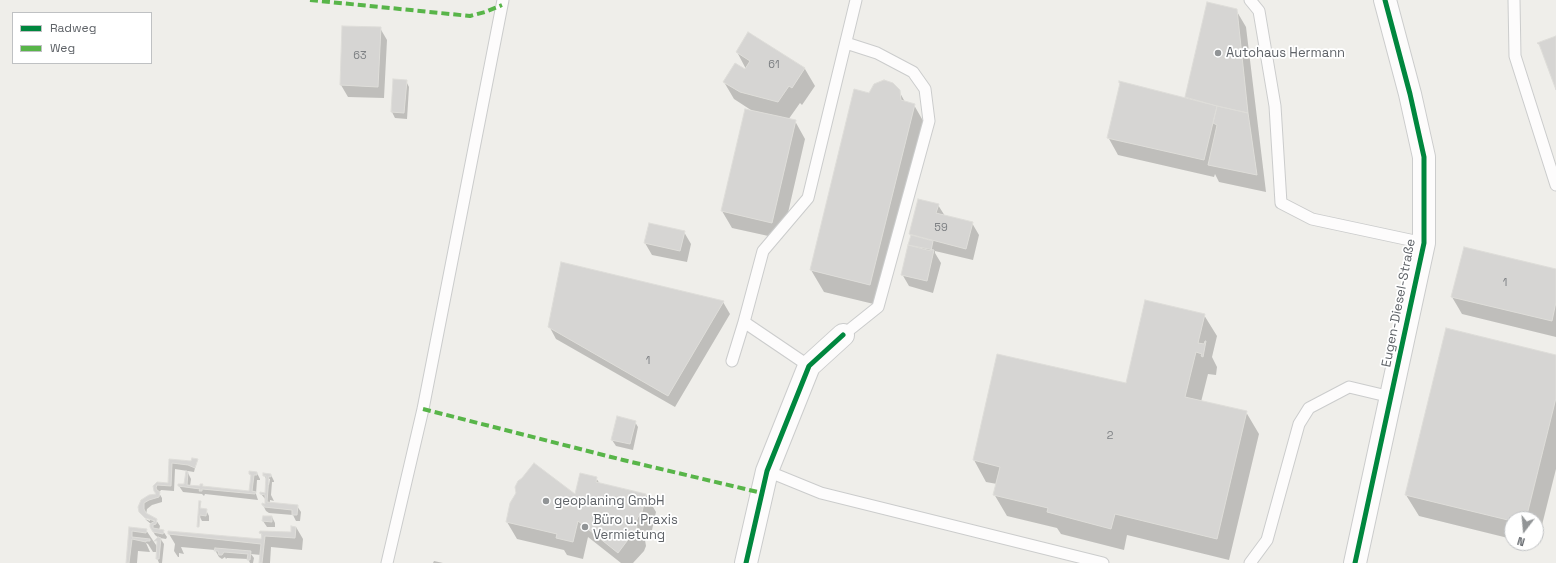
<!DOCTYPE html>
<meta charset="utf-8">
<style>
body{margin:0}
#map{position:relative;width:1556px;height:563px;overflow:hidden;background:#efeeea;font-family:"Space Grotesk",sans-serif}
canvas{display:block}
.legend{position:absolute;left:12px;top:12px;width:140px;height:52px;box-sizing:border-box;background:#fff;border:1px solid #bfc1c3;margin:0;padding:5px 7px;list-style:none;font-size:12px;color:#5f6368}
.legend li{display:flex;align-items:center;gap:8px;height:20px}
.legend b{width:20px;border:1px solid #bfc1c3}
.north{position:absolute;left:1504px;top:511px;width:40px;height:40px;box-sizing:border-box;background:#fff;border:1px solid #bfc1c3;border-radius:50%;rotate:196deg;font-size:11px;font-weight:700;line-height:16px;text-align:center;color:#5f6368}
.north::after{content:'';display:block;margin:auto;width:14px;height:18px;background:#919496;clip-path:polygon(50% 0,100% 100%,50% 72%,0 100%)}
</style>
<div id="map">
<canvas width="1556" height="563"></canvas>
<ul class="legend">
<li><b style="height:5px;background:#00873e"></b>Radweg</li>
<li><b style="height:5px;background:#58b549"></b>Weg</li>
</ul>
<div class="north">N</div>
</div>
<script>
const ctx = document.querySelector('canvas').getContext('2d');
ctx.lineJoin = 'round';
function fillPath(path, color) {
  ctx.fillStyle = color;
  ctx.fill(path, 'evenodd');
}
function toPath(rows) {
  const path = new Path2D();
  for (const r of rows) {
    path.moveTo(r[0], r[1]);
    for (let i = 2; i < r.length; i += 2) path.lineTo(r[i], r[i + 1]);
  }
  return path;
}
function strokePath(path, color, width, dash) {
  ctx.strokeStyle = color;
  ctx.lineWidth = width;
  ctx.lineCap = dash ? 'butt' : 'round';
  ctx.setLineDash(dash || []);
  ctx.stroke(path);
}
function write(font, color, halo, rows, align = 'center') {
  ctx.font = font + ' "Space Grotesk",sans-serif';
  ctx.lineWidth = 3.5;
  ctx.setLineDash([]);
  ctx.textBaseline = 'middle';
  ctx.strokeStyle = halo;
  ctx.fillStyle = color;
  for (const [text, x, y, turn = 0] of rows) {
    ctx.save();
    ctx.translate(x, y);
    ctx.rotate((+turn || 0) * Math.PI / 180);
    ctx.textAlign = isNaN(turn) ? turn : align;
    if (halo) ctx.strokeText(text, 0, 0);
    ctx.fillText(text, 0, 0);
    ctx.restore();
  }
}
const shadow = toPath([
 [1208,3,1236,10,1246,27,1266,192,1219,182,1215,174,1214,177,1118,155,1108,137,1185,98],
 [380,28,387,40,384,98,348,97,341,85],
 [749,33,805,69,815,86,802,105,800,103,788,120,795,121,805,139,782,239,732,228,722,211,754,112,734,99,724,82,746,69,737,52],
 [394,80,406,81,409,87,407,119,395,118,392,112],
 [899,91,905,102,914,105,926,126,882,306,824,292,811,270,869,94],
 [938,205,945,216,972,223,979,235,973,260,935,251,935,253,941,263,933,293,909,286,902,274,912,237,910,234],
 [684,232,691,244,687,262,652,255,645,243],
 [1556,270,1556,337,1462,314,1452,297],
 [723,302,730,314,675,407,556,339,549,326],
 [1204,315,1217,336,1212,357,1217,367,1216,375,1208,374,1201,402,1246,412,1259,434,1229,560,1127,535,1124,550,1061,534,1057,528,1007,516,994,494,997,484,986,482,974,460,1126,384],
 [1556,356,1556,469,1537,545,1527,543,1536,543,1536,519,1512,519,1512,539,1419,516,1406,495],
 [635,422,638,427,633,450,616,446,612,440],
 [170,460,191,462,195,468,194,472,175,469,174,491,161,490,159,493,162,498,162,502,152,505,147,509,146,515,156,520,160,526,159,530,163,531,167,537,166,539,160,538,164,544,162,563,159,563,157,558,157,552,153,552,148,544,146,543,150,552,138,551,137,563,127,563,130,528,146,530,158,548,157,541,159,538,155,535,152,529,151,524,145,519,150,521,150,518,143,516,140,511,140,504,157,495,155,491,157,483,169,484],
 [187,471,191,479,190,486,201,487,202,485,204,487,250,492,252,477,250,474,257,473,260,479,260,480,257,480,256,494,258,500,205,494,204,496,202,494,183,492,179,486,185,485],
 [264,475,271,475,274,481,274,482,272,482,271,495,274,501,270,500,270,504,297,506,301,512,300,521,296,521,293,515,269,513,266,511,263,505,265,505,266,500,261,494,266,494,267,481],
 [268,479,270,479,269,485,267,485],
 [596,478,600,484,646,495,656,512,652,530,647,534,645,540,646,546,644,551,633,563,621,563,588,537,583,559,567,555,564,550,517,539,507,522,575,496],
 [206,510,209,516,209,521,202,521,199,515],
 [272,517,275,523,275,527,267,527,263,521],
 [296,527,303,539,302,550,271,547,270,563,260,563,261,555,251,554,254,558,253,563,250,563,248,559,227,558,226,559,225,557,222,559,219,557,215,550,181,547,184,554,179,553,179,557,178,557,174,551,175,544,169,534,169,532,262,540,261,531,291,533],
 [434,561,443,563,433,563]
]);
const building = toPath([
 [1207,2,1237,9,1248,113,1217,106,1185,97,1207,2],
 [342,26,381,27,378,87,340,85,342,26],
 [748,32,805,68,792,88,789,86,778,102,740,92,723,82,735,63,745,69,750,61,736,52,748,32],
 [1556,36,1556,90,1539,44,1538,44,1537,43,1556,36],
 [393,79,407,80,404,113,391,112,393,79],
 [884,80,893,83,900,90,901,100,915,104,870,285,810,270,854,89,869,93,874,84,884,80],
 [1119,81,1217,106,1204,160,1107,138,1120,83,1119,83,1119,81],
 [1217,106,1248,113,1257,175,1208,165,1217,125,1213,123,1217,106],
 [745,109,796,120,772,223,721,211,745,109],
 [918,199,939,204,936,213,973,222,966,249,909,234,918,199],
 [649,223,685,231,680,251,644,243,649,223],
 [911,235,933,241,931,251,908,245,911,235],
 [908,245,934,250,927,281,901,275,908,245],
 [1464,247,1556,269,1556,302,1552,321,1451,297,1464,247],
 [561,262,724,301,668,396,548,327,561,262],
 [1145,300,1205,314,1198,343,1204,344,1205,341,1206,341,1203,357,1201,356,1202,354,1196,352,1185,397,1247,411,1217,539,1115,514,1111,529,1047,512,1048,508,993,495,1000,467,973,460,997,354,1126,383,1145,300],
 [1446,328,1556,355,1556,398,1526,519,1512,519,1512,521,1405,495,1446,328],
 [617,416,636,421,630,444,611,440,617,416],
 [192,458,198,459,195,468,188,465,172,463,171,486,157,485,156,488,157,490,160,492,159,497,149,500,144,503,144,509,146,513,157,519,156,524,153,525,153,528,164,530,163,534,153,532,150,527,150,524,155,521,145,518,139,512,138,507,141,500,149,495,156,494,154,491,153,486,157,482,168,483,169,459,191,461,192,458],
 [534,463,575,494,580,473,597,477,596,482,646,494,642,512,638,517,636,522,637,528,635,534,630,537,618,553,578,521,573,542,556,538,557,534,506,522,510,503,516,493,515,487,518,481,522,478,534,463],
 [186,471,188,472,187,485,200,486,200,484,203,484,202,486,249,491,251,475,249,474,249,471,257,472,257,475,254,475,252,491,256,492,255,494,202,489,202,491,199,491,200,489,178,486,178,484,184,484,186,471],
 [263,473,271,474,271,477,269,476,267,502,298,505,297,515,292,515,292,510,264,507,264,506,262,505,262,503,265,504,265,495,260,494,260,492,265,493,266,476,263,476,263,473],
 [199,501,201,501,200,508,207,509,206,516,200,515,199,527,197,527,199,501],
 [263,516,272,516,272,522,262,521,263,516],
 [291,526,296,527,295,538,265,536,262,563,259,563,261,544,168,534,168,531,261,539,262,534,259,533,260,531,291,532,291,526],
 [129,527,147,529,146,533,132,531,132,537,150,539,150,541,146,541,146,542,132,539,129,563,126,563,129,527],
 [158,537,161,538,159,559,156,559,157,541,154,541,158,537],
 [215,548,251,551,250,560,247,560,248,554,224,552,222,555,219,555,218,551,214,551,215,548]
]);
const service = toPath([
 [1250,0,1259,11,1275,106,1281,203,1312,219,1424,243],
 [1514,0,1515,56,1556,185],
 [744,322,763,251,808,198,856,0],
 [843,335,878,307,929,121,925,89,913,72,877,53,846,43],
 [732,361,744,322,809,366],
 [767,471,821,493,1103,563],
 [387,563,423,409,503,0],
 [1250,563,1267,540,1299,424,1309,408,1349,387,1391,397]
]);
const minor = toPath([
 [746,563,767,471,809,366,843,335],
 [1355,563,1424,243,1424,157,1410,94,1385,0]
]);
const quiet = toPath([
 [310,0,470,16,485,12,502,5],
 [423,409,623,460,762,493]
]);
const cycleway = toPath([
 [746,563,767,471,809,366,843,335],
 [1355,563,1424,243,1424,157,1410,94,1385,0]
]);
const markers = [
 [1218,53,4,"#919496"],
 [546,501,4,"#919496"],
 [585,527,4,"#919496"]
];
const numberNames = [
 ["63",360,56],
 ["61",774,65],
 ["59",941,228],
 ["1",1505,283],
 ["1",648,361],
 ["2",1110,436]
];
const poiNames = [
 ["Autohaus Hermann",1226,53],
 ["geoplaning GmbH",554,501],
 ["Büro u. Praxis",593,520],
 ["Vermietung",593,535]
];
const streetNames = [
 ["Eugen-Diesel-Straße",1399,303,-79]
];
fillPath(shadow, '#0003');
fillPath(building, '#d6d5d3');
strokePath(building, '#deddd9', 1);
strokePath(service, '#cbcccc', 13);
strokePath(minor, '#cbcccc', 24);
strokePath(service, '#fdfcfc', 11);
strokePath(minor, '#fdfcfc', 22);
strokePath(quiet, '#58b549', 4, [8, 4]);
strokePath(cycleway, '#00873e', 5);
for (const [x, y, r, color] of markers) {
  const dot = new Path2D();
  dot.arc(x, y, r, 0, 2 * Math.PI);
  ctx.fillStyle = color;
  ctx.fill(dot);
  strokePath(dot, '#fff', 1.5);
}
write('11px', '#7e8184', null, numberNames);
write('13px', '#5f6368', '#fff', poiNames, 'left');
write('13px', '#5f6368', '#fff', streetNames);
</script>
